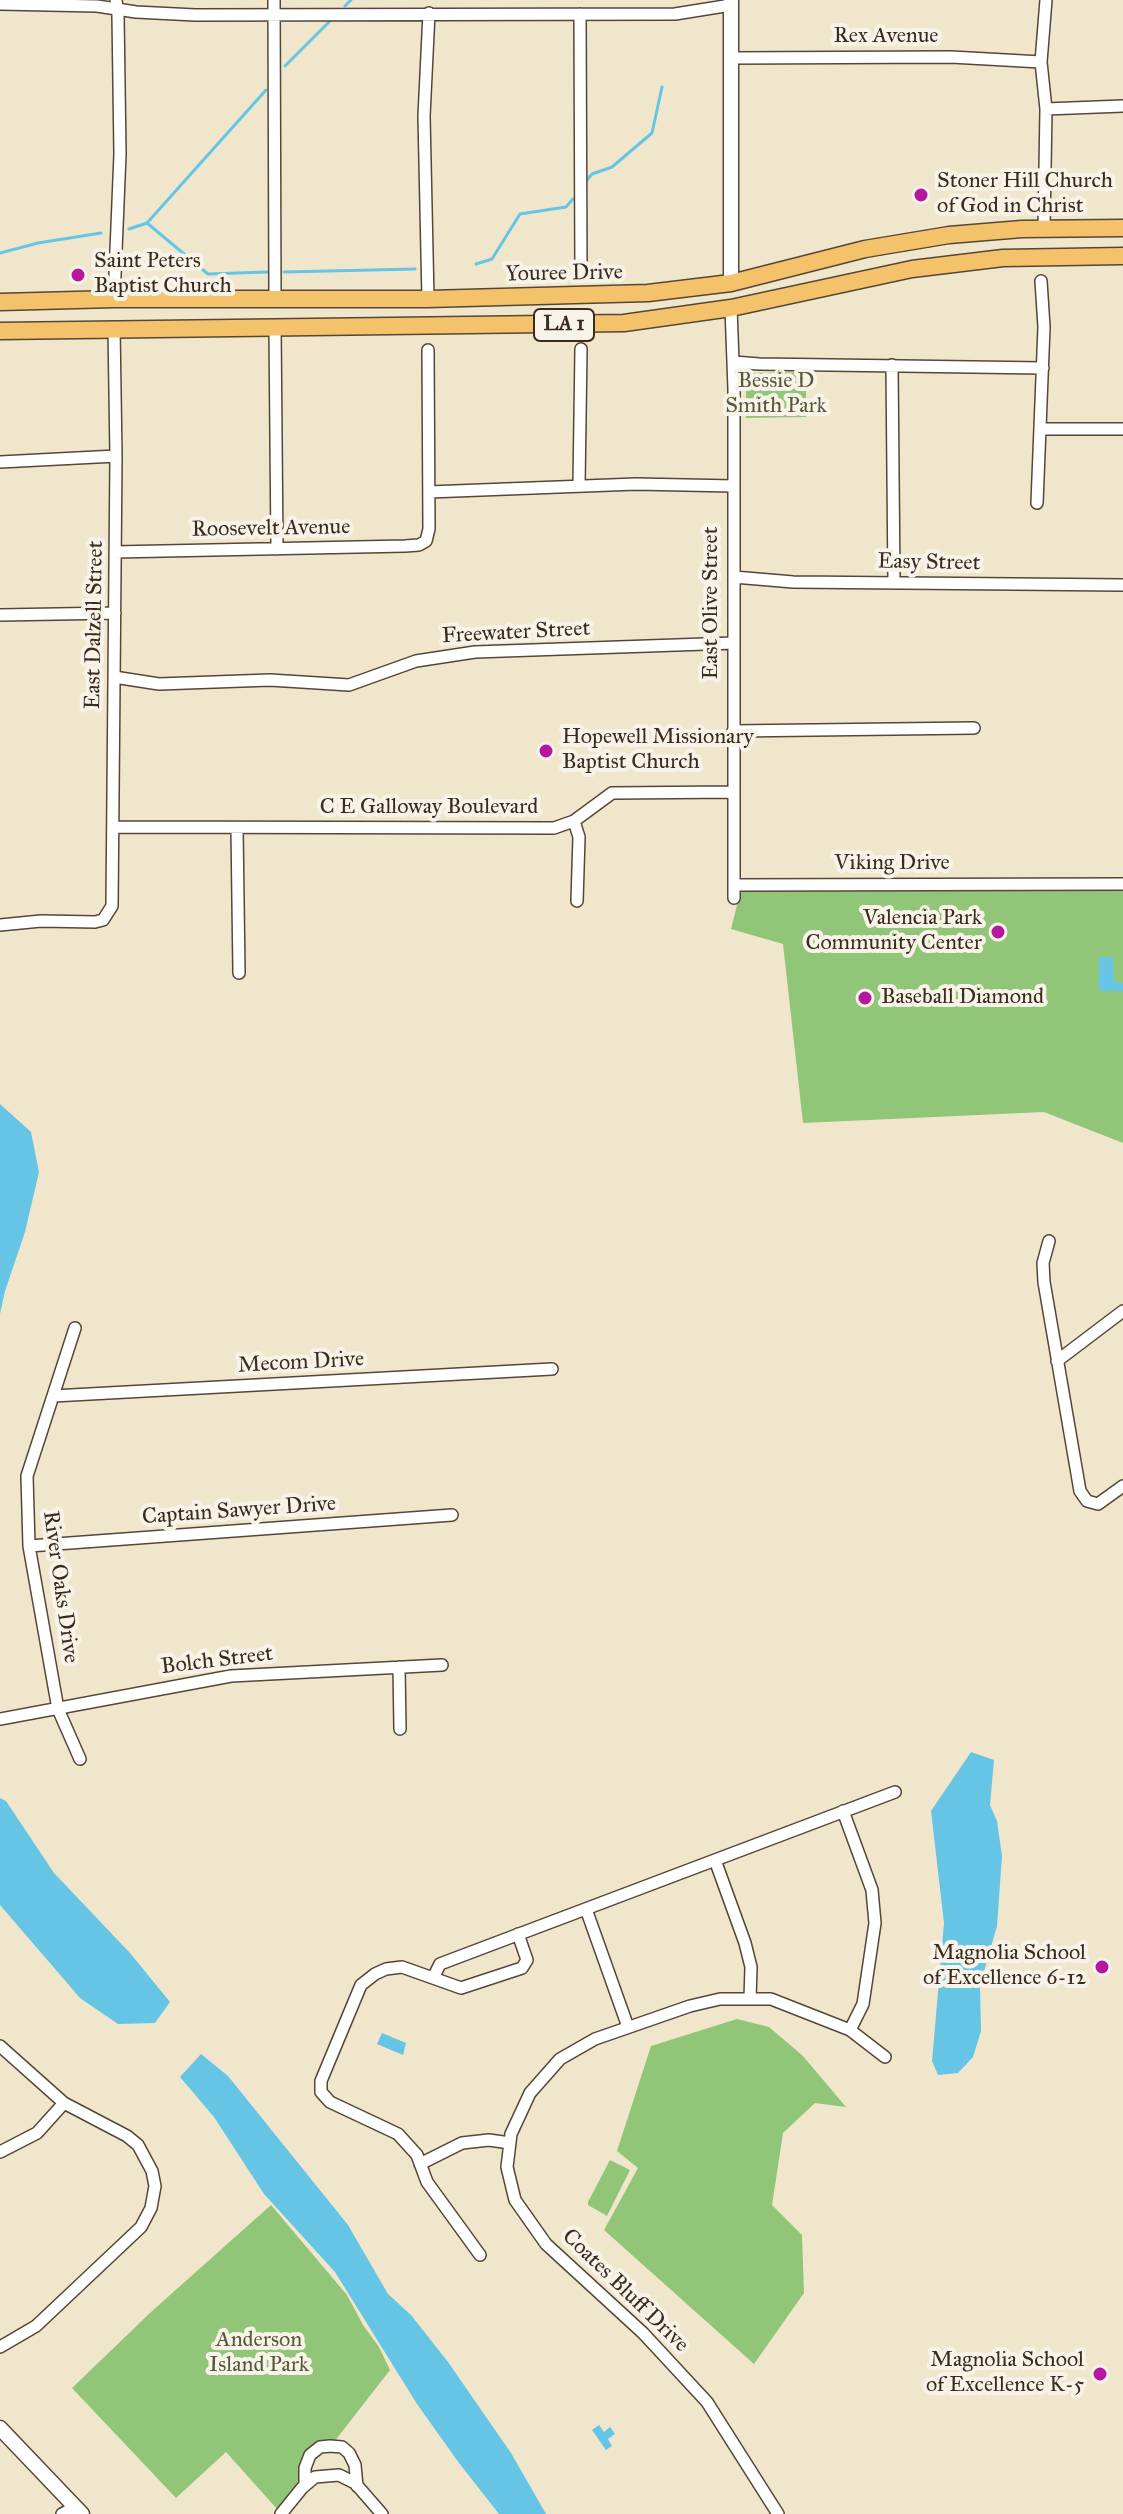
<!DOCTYPE html>
<style>
body{margin:0}
canvas{display:block;background:#f0e6cc}
</style>
<canvas width="1123" height="2514"></canvas>
<script>
const ctx = document.querySelector('canvas').getContext('2d');
ctx.lineJoin = 'round';
function fillPath(path, color) {
  ctx.fillStyle = color;
  ctx.fill(path, 'evenodd');
}
function toPath(rows) {
  const path = new Path2D();
  for (const r of rows) {
    path.moveTo(r[0], r[1]);
    for (let i = 2; i < r.length; i += 2) path.lineTo(r[i], r[i + 1]);
  }
  return path;
}
function strokePath(path, color, width, dash) {
  ctx.strokeStyle = color;
  ctx.lineWidth = width;
  ctx.lineCap = dash ? 'butt' : 'round';
  ctx.setLineDash(dash || []);
  ctx.stroke(path);
}
function write(font, color, halo, rows, align = 'center') {
  ctx.font = font + ' "IM FELL Great Primer",serif';
  ctx.lineWidth = 8;
  ctx.setLineDash([]);
  ctx.textBaseline = 'middle';
  ctx.strokeStyle = halo;
  ctx.fillStyle = color;
  for (const [text, x, y, turn = 0] of rows) {
    ctx.save();
    ctx.translate(x, y);
    ctx.rotate((+turn || 0) * Math.PI / 180);
    ctx.textAlign = isNaN(turn) ? turn : align;
    if (halo) ctx.strokeText(text, 0, 0);
    ctx.fillText(text, 0, 0);
    ctx.restore();
  }
}
const green = toPath([
 [806,372,806,417,746,418,746,373],
 [1123,884,1123,1143,1044,1112,803,1123,783,944,731,929,742,885],
 [737,2019,769,2027,803,2056,846,2107,815,2103,783,2133,772,2205,802,2235,804,2293,754,2364,604,2230,638,2168,617,2151,651,2046],
 [610,2160,630,2170,607,2216,588,2205,588,2202],
 [271,2205,347,2295,363,2325,379,2347,390,2370,334,2442,316,2445,301,2483,278,2510,226,2452,176,2498,72,2388,151,2312]
]);
const water = toPath([
 [1099,957,1113,957,1114,982,1123,983,1123,991,1099,991],
 [0,1104,31,1132,39,1172,25,1232,5,1291,0,1314],
 [971,1752,994,1760,990,1805,997,1821,1002,1856,997,1926,980,1985,981,2031,973,2057,958,2073,938,2075,932,2061,944,1923,931,1811],
 [0,1798,6,1801,54,1873,130,1953,170,2002,155,2023,118,2024,80,1998,0,1905],
 [382,2033,406,2043,403,2055,377,2044],
 [201,2054,228,2076,348,2225,388,2294,411,2315,448,2362,511,2453,546,2514,499,2514,459,2463,417,2404,335,2272,264,2194,214,2117,180,2077],
 [599,2425,604,2432,610,2427,615,2434,608,2439,612,2446,606,2450,592,2430]
]);
const stream = toPath([
 [345,6,351,0],
 [285,66,331,20],
 [587,180,592,174,612,167,652,133,662,87],
 [147,223,208,274,268,272],
 [129,229,147,223,266,90],
 [0,253,38,243,101,233],
 [476,264,492,259,520,214,566,207,573,199],
 [284,272,415,269]
]);
const minor = toPath([
 [274,0,275,299],
 [0,4,97,6,136,12,195,15,675,14,731,5],
 [580,14,581,275],
 [731,58,951,57,1041,62],
 [1046,109,1123,106],
 [1044,229,1046,109,1041,62,1046,0],
 [114,299,120,154,118,15,116,0],
 [428,299,424,116,429,13],
 [731,308,734,389,734,898],
 [275,327,277,549],
 [734,362,759,364,1043,368],
 [892,365,894,583],
 [1041,429,1123,429],
 [0,462,116,456],
 [579,485,581,349],
 [429,492,636,484,734,486],
 [1037,503,1044,327,1041,281],
 [115,552,405,546,419,545,426,541,429,529,428,350],
 [734,577,793,582,1123,585],
 [0,615,115,613],
 [114,677,159,684,270,680,349,685,416,661,475,652,734,643],
 [733,731,974,728],
 [574,821,579,837,577,901],
 [113,827,554,828,574,821,612,793,734,792],
 [237,828,239,973],
 [734,885,1123,884],
 [0,925,41,921,95,922,103,920,112,906,116,456,114,328],
 [1049,1241,1043,1263,1044,1282,1080,1491,1087,1501,1098,1504,1123,1486],
 [75,1328,27,1476,29,1546,58,1709,80,1759],
 [1057,1361,1123,1311],
 [53,1396,552,1369],
 [29,1546,452,1515],
 [399,1667,400,1729],
 [0,1719,231,1676,442,1665],
 [843,1811,872,1890,875,1923,863,2004,850,2030],
 [715,1860,745,1943,751,1967,750,1999],
 [586,1909,628,2027],
 [433,1978,440,1964,895,1792],
 [0,2046,64,2103,127,2136,138,2145,152,2171,155,2186,151,2208,141,2227,36,2326,0,2347],
 [0,2152,37,2133,64,2103],
 [420,2164,462,2143,489,2140,510,2143],
 [480,2255,427,2182,417,2155,398,2134,330,2102,321,2092,321,2081,361,1985,375,1974,386,1969,402,1967,461,1988,522,1968,527,1960,518,1934],
 [305,2485,305,2468,310,2455,320,2447,330,2446,342,2447,349,2453,355,2465,357,2486],
 [62,2514,75,2507],
 [281,2514,302,2488,315,2477,339,2475,355,2483,382,2514],
 [778,2514,707,2402,643,2333,546,2244,515,2200,507,2167,511,2134,530,2093,560,2059,595,2039,690,2006,720,1999,771,1999,850,2030,885,2057]
]);
const tertiary = toPath([
 [731,283,731,0],
 [0,2428,82,2514]
]);
const primary = toPath([
 [0,302,114,299,428,299,648,293,731,283,865,249,949,235,1022,229,1123,228],
 [0,331,624,323,731,308,912,269,1003,258,1123,256]
]);
const markers = [
 [921,195,8,"#b5179e"],
 [78,275,8,"#b5179e"],
 [546,751,8,"#b5179e"],
 [998,932,8,"#b5179e"],
 [865,998,8,"#b5179e"],
 [1102,1967,8,"#b5179e"],
 [1100,2374,8,"#b5179e"]
];
const shields = [
 [564,325,60]
];
const shieldNames = [
 ["LA 1",564,325]
];
const streetNames = [
 ["Rex Avenue",886,37],
 ["Youree Drive",564,274,-1],
 ["Roosevelt Avenue",271,529,-1],
 ["Easy Street",929,563,1],
 ["East Olive Street",712,603,-90],
 ["East Dalzell Street",95,625,-89],
 ["Freewater Street",516,633,-3],
 ["C E Galloway Boulevard",429,808],
 ["Viking Drive",892,864],
 ["Mecom Drive",301,1363,-3],
 ["Captain Sawyer Drive",239,1511,-4],
 ["River Oaks Drive",60,1587,82],
 ["Bolch Street",217,1661,-7],
 ["Coates Bluff Drive",625,2291,44]
];
const poiNames = [
 ["Stoner Hill Church",937,182],
 ["of God in Christ",937,207],
 ["Saint Peters",94,262],
 ["Baptist Church",94,287],
 ["Hopewell Missionary",562,738],
 ["Baptist Church",562,763],
 ["Valencia Park",982,919,"right"],
 ["Community Center",982,944,"right"],
 ["Baseball Diamond",881,998],
 ["Magnolia School",1086,1954,"right"],
 ["of Excellence 6-12",1086,1979,"right"],
 ["Magnolia School",1084,2361,"right"],
 ["of Excellence K-5",1084,2386,"right"]
];
const parkNames = [
 ["Bessie D",776,382],
 ["Smith Park",776,407],
 ["Anderson",259,2341],
 ["Island Park",259,2366]
];
fillPath(green, '#91c678');
fillPath(water, '#66c5e4');
strokePath(stream, '#66c5e4', 3);
strokePath(minor, '#564638', 14);
strokePath(tertiary, '#564638', 17);
strokePath(primary, '#564638', 19);
strokePath(minor, '#fff', 11);
strokePath(tertiary, '#fff', 14);
strokePath(primary, '#f3c26a', 16);
for (const [x, y, r, color] of markers) {
  const dot = new Path2D();
  dot.arc(x, y, r, 0, 2 * Math.PI);
  ctx.fillStyle = color;
  ctx.fill(dot);
  strokePath(dot, '#f7f3e8', 3);
}
for (const [x, y, w] of shields) {
  const box = new Path2D();
  box.roundRect(x - w / 2, y - 16, w, 32, 6);
  ctx.fillStyle = '#f7f3e8';
  ctx.fill(box);
  strokePath(box, '#3b2a1e', 2);
}
write('bold 20px', '#3b2a1e', null, shieldNames);
write('22px', '#3b2a1e', '#f7f3e8', streetNames);
write('22px', '#3b2a1e', '#f7f3e8', poiNames, 'left');
write('22px', '#555939', '#f7f3e8', parkNames);
</script>
